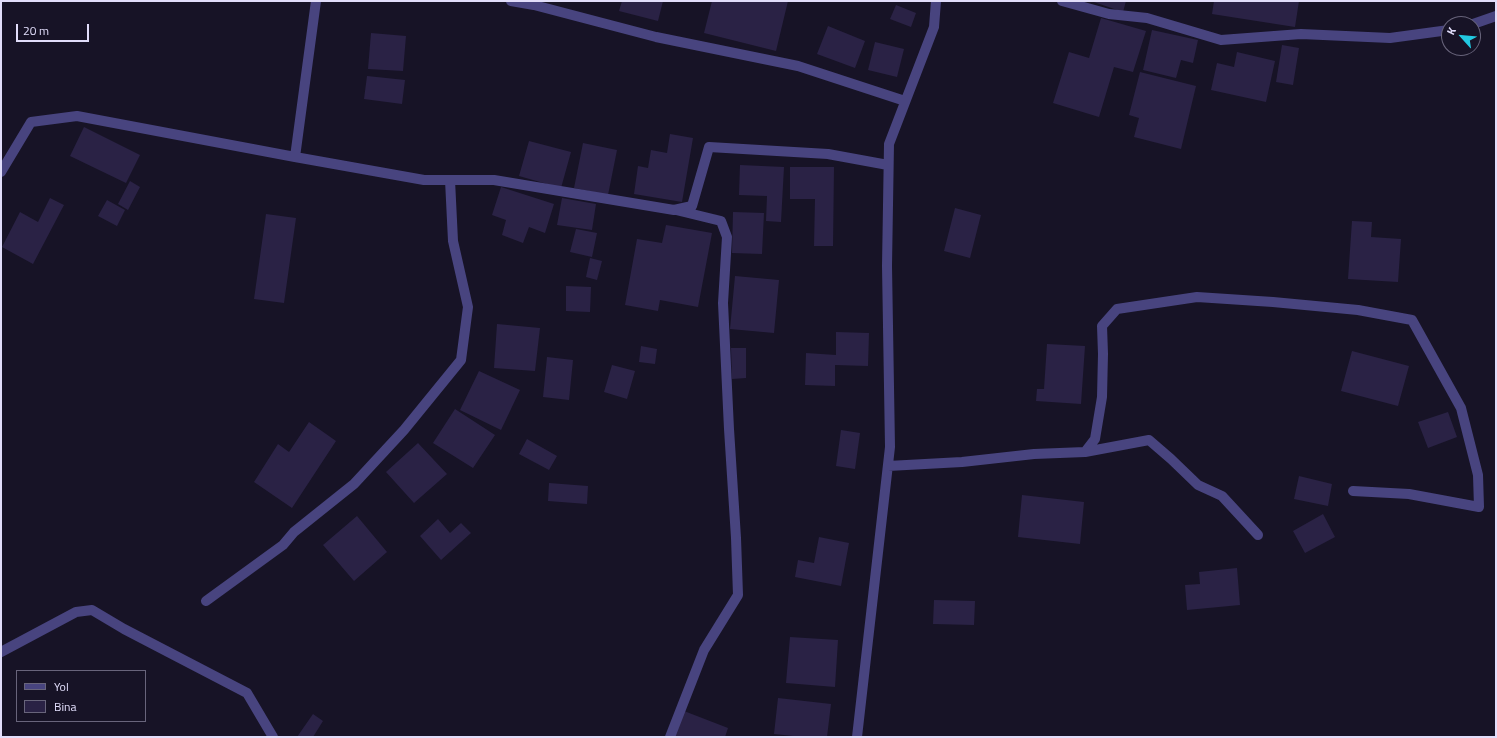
<!DOCTYPE html>
<style>
body{margin:0}
#map{position:relative;width:1497px;height:738px;overflow:hidden;background:#171326;font-family:"Titillium Web",sans-serif}
canvas{display:block}
.frame{position:absolute;inset:0;border:2px solid #e1ddfa;pointer-events:none}
.legend{position:absolute;left:16px;top:670px;width:130px;height:52px;box-sizing:border-box;background:#171326;border:1px solid #68647b;margin:0;padding:5px 7px;list-style:none;font-size:12px;color:#e1ddfa}
.legend li{display:flex;align-items:center;gap:8px;height:20px}
.legend b{width:20px;border:1px solid #68647b}
.north{position:absolute;left:1441px;top:16px;width:40px;height:40px;box-sizing:border-box;background:#171326;border:1px solid #68647b;border-radius:50%;rotate:297deg;font-size:11px;font-weight:700;line-height:16px;text-align:center;color:#e1ddfa}
.north::after{content:'';display:block;margin:auto;width:14px;height:18px;background:#22c9e1;clip-path:polygon(50% 0,100% 100%,50% 72%,0 100%)}
.scale{position:absolute;left:16px;top:24px;width:73px;height:18px;box-sizing:border-box;border:2px solid #e1ddfa;border-top:0;padding-left:5px;font-size:12px;line-height:14px;white-space:nowrap;color:#e1ddfa;-webkit-text-stroke:3px #171326;paint-order:stroke}
</style>
<div id="map">
<canvas width="1497" height="738"></canvas>
<div class="frame"></div>
<ul class="legend">
<li><b style="height:5px;background:#48447f"></b>Yol</li>
<li><b style="height:11px;background:#2a2245"></b>Bina</li>
</ul>
<div class="north">K</div>
<div class="scale">20 m</div>
</div>
<script>
const ctx = document.querySelector('canvas').getContext('2d');
ctx.lineJoin = 'round';
function fillPath(path, color) {
  ctx.fillStyle = color;
  ctx.fill(path, 'evenodd');
}
function toPath(rows) {
  const path = new Path2D();
  for (const r of rows) {
    path.moveTo(r[0], r[1]);
    for (let i = 2; i < r.length; i += 2) path.lineTo(r[i], r[i + 1]);
  }
  return path;
}
function strokePath(path, color, width, dash) {
  ctx.strokeStyle = color;
  ctx.lineWidth = width;
  ctx.lineCap = dash ? 'butt' : 'round';
  ctx.setLineDash(dash || []);
  ctx.stroke(path);
}
const building = toPath([
 [622,1,663,1,658,21,619,11],
 [712,1,788,1,776,51,704,33],
 [1091,1,1126,1,1123,12],
 [1214,1,1299,1,1295,27,1212,14],
 [896,5,916,13,911,27,890,19],
 [1101,18,1146,31,1133,72,1114,67,1099,117,1053,103,1069,52,1089,58],
 [828,26,865,41,855,68,817,54],
 [1152,30,1198,40,1193,63,1181,60,1176,78,1143,70],
 [371,33,406,36,403,71,368,69],
 [875,42,904,49,897,77,868,70],
 [1282,45,1299,48,1293,85,1276,82],
 [1237,52,1275,61,1266,102,1211,90,1217,63,1234,67],
 [1140,72,1196,86,1181,149,1134,137,1139,118,1129,115],
 [367,76,405,80,402,104,364,99],
 [84,127,140,155,126,183,70,156],
 [670,134,693,138,682,202,634,194,638,166,648,168,651,150,667,153],
 [529,141,571,152,561,188,519,176],
 [583,143,617,150,608,195,574,188],
 [740,165,784,167,781,222,766,221,767,196,739,195],
 [790,167,834,167,833,246,814,246,815,199,790,199],
 [130,181,140,187,128,210,118,204],
 [501,187,554,204,545,233,529,227,523,243,502,235,506,220,492,215],
 [50,198,64,205,33,264,2,247,20,212,38,222],
 [562,198,596,204,592,230,557,225],
 [107,200,125,210,117,226,98,216],
 [955,208,981,215,970,258,944,251],
 [733,212,764,213,762,254,732,253],
 [266,214,296,218,284,303,254,299],
 [1352,221,1372,222,1371,237,1401,239,1398,282,1348,279],
 [666,225,712,233,698,307,660,300,658,311,625,305,637,239,662,243],
 [576,229,597,233,592,257,570,252],
 [590,258,602,261,597,280,586,277],
 [735,276,779,280,774,333,730,329],
 [566,286,591,287,590,312,566,311],
 [497,324,540,328,535,371,494,368],
 [836,332,869,333,868,366,835,365,835,386,805,385,806,353,836,355],
 [1047,344,1085,346,1081,404,1036,401,1037,389,1044,389],
 [641,346,657,349,655,364,639,362],
 [731,348,746,348,746,378,732,379],
 [1352,351,1409,366,1398,406,1341,391],
 [547,357,573,360,569,400,543,397],
 [612,365,635,371,627,399,604,392],
 [479,371,520,390,501,430,460,410],
 [455,409,495,435,473,468,433,443],
 [1448,412,1457,437,1428,448,1418,422],
 [309,422,336,441,292,508,254,482,278,444,289,452],
 [841,430,860,433,855,469,836,466],
 [527,439,557,456,549,470,519,454],
 [418,443,447,474,414,503,386,472],
 [1299,476,1332,484,1328,506,1294,499],
 [549,483,588,486,587,504,548,501],
 [1022,495,1084,502,1080,544,1018,537],
 [1323,514,1335,537,1305,553,1293,531],
 [357,516,387,552,354,581,323,545],
 [438,519,450,533,461,523,471,533,441,560,420,536],
 [819,537,849,543,841,586,795,577,798,560,814,563],
 [1237,568,1240,605,1187,610,1185,585,1200,584,1199,572],
 [934,600,975,601,974,625,933,624],
 [790,637,838,640,835,687,786,683],
 [778,698,831,704,827,737,803,737,774,734],
 [684,711,728,728,725,737,673,737],
 [313,714,323,721,313,737,297,737]
]);
const minor = toPath([
 [316,1,295,157,424,180,494,180,674,210,692,206,709,147,828,154,888,165],
 [511,1,534,5,656,37,798,66,905,101],
 [1062,1,1109,14,1147,18,1221,40,1301,34,1390,38,1449,30],
 [1473,24,1496,16],
 [1,172,31,122,77,116,295,157],
 [1085,452,1149,440,1171,459,1198,485,1222,496,1258,535],
 [888,466,962,462,1034,454,1085,452,1095,439,1102,397,1103,354,1102,326,1117,309,1197,297,1273,302,1358,310,1412,320,1461,408,1478,475,1479,507,1409,494,1353,491],
 [206,601,283,545,294,532,354,484,404,430,461,360,468,307,453,241,450,180],
 [1,652,76,612,92,610,124,629,247,693,273,737],
 [670,737,704,650,738,595,736,538,729,429,723,303,727,237,721,221,676,210],
 [857,737,890,447,887,266,889,144,934,27,936,1]
]);
fillPath(building, '#2a2245');
strokePath(minor, '#48447f', 10);
</script>
